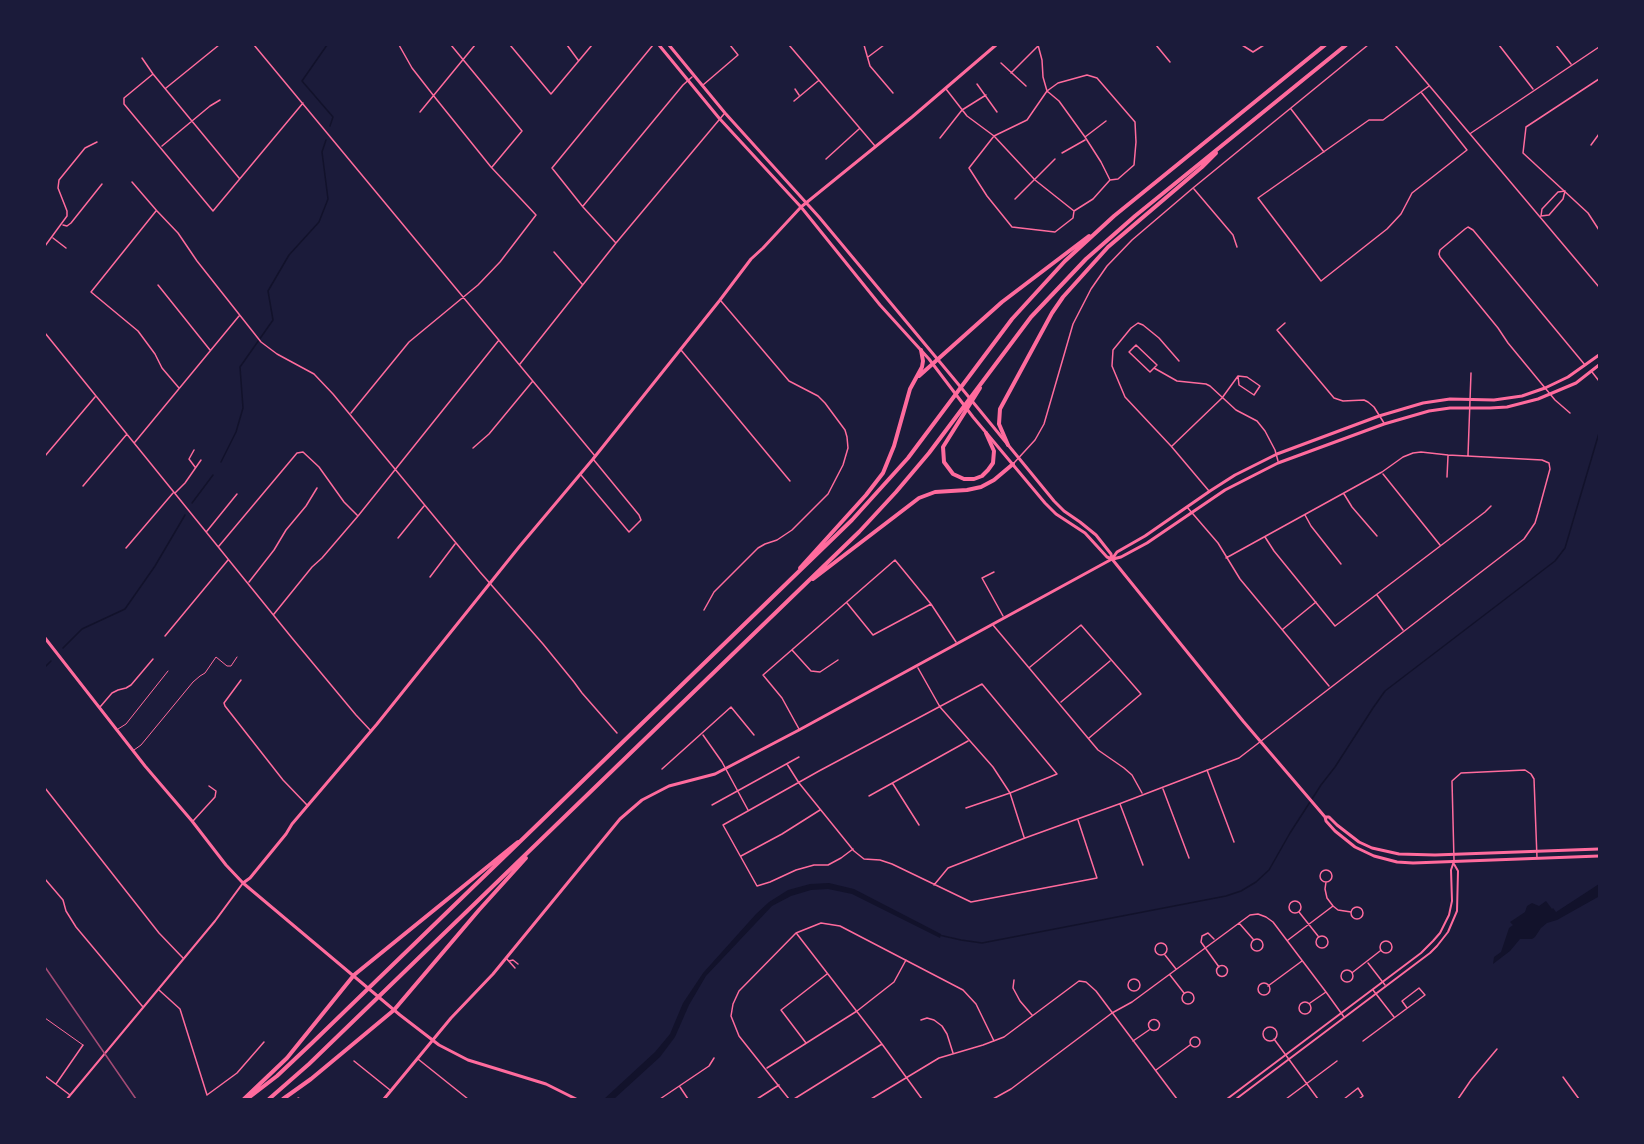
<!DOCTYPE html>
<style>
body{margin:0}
#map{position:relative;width:1644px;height:1144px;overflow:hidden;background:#1b1b3a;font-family:Barlow,sans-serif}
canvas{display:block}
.frame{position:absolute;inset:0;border:46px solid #1b1b3a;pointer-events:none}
</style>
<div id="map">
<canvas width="1644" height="1144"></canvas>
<div class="frame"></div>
</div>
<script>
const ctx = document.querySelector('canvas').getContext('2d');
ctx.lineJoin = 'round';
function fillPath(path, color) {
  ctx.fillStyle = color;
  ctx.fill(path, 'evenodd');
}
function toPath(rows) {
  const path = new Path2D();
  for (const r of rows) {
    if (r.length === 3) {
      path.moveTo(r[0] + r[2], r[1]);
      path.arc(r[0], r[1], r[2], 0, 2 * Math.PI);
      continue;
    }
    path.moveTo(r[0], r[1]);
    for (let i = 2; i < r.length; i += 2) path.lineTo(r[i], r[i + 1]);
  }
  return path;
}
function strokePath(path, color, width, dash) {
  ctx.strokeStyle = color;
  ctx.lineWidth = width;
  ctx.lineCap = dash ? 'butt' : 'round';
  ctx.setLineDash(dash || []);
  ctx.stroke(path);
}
const water = toPath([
 [829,883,854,889,941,934,940,938,852,894,828,889,811,890,791,896,772,906,706,976,689,1005,675,1037,660,1057,614,1099,604,1099,655,1052,670,1034,683,1003,703,973,756,914,769,902,788,890,810,884],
 [1599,884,1598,897,1557,920,1547,923,1541,928,1535,937,1532,939,1520,939,1510,951,1493,964,1494,957,1501,952,1509,928,1513,925,1510,922,1525,912,1527,906,1532,903,1539,906,1546,901,1552,909,1553,908,1556,912]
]);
const stream = toPath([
 [327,45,302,81,333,117,330,126],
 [221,462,236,432,243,408,240,367,273,320,268,291,289,255,319,222,328,199,322,152,326,140],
 [192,503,213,475],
 [63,648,82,629,125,609,155,566,185,515],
 [45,667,51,661],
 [939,935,961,940,982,943,1226,896,1241,891,1256,882,1269,870,1290,833,1321,785,1335,767,1373,708,1385,691,1555,561,1565,548,1599,433]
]);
const service = toPath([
 [118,729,126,724,168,671],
 [134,750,141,745,193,682,200,676,205,673,216,657,227,666,231,666,237,657],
 [45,1018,83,1045]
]);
const minor = toPath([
 [254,45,595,456],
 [451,45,522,131,492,167],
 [510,45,551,94,592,45],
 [567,45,578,60],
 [789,45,875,146],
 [864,45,870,66,893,93],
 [1156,45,1170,62],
 [1242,45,1253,52,1264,45],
 [1395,45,1599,287],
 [1499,45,1533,89],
 [1556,45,1571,64],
 [868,57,884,45],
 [142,58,153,74,239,178],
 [1001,63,1026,86],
 [1011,73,1038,46],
 [153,74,124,98,124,104,213,211,303,103],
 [1599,79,1526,127,1523,153,1588,213,1599,230],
 [977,84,997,112],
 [703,85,738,55,730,45],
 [166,88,219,45],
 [795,89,799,95],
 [946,89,967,116,994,136,1035,180,1074,211,1093,199,1110,180,1101,162,1085,137,1059,101,1047,91,1043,77,1042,60,1038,45],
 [1421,92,1467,150,1412,193,1401,214,1387,229,1321,281,1258,198,1369,120,1383,120,1429,86],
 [794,101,818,81],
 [1291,109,1324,152],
 [420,112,475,45],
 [1471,133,1599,47],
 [1085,137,1106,121],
 [940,138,962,110,986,95],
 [1591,145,1599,134],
 [162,146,210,106,220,100],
 [1062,153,1085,140],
 [826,159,859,129],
 [132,182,157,211,178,233,197,261,261,342,277,354,314,374,333,394,480,572,543,644,574,682,582,693,617,733],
 [1194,189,1233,235,1237,247],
 [1565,191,1563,199,1549,215,1541,216,1542,209,1558,192,1565,191],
 [1015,199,1055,159],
 [583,206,683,85,692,77],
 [156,211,91,292,138,331,155,354,162,368,179,388],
 [1074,211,1073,218,1055,232,1012,227,987,196,969,168,994,136,1027,120,1047,91,1058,83,1087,75,1097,78,1135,122,1136,142,1134,165,1118,179,1110,180],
 [63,225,67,226,71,223,102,184],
 [53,238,66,248],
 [615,242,583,207,552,168,653,45],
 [45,246,67,216,67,211,58,188,59,180,85,148,97,142],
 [554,252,582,284],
 [158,285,210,350],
 [1285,323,1277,330,1334,398,1343,401,1364,400,1368,402,1374,407,1384,423],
 [45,333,292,638,356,715,371,731],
 [681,350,790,481],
 [1179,361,1159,338,1143,325,1138,323,1131,328,1113,350,1112,366,1125,397,1171,446,1209,491],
 [520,364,616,243,724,114],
 [1154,368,1157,365,1136,345,1129,352,1150,372,1154,368,1177,381,1206,384,1210,386,1236,410,1257,421,1265,431,1275,450,1278,461],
 [1592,372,1599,381],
 [351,413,409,342,478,285,500,262,536,215,491,167,437,100,412,68,399,45],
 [1570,413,1555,400,1508,343,1498,328,1440,257,1439,254,1440,250,1465,229,1468,227,1473,230,1585,365],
 [135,442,239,316],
 [1172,446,1222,398,1238,376,1247,377,1260,386,1254,395,1239,385,1238,376],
 [473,448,489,434,532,382],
 [194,450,189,459,195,467],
 [1468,455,1471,373],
 [45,456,95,397],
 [1013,464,1035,440,1044,424,1073,324,1091,289,1107,266,1132,240,1193,188,1368,45],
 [1383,474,1440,545],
 [581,475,629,532,641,520,639,515,593,459],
 [1447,477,1448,456],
 [83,486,127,434],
 [175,493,185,483,201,460],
 [1344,494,1352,507,1377,536],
 [1187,507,1218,543,1240,579,1329,686],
 [1305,515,1311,526,1341,564],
 [207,531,237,494],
 [1265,537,1274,551,1335,626,1485,512,1491,506],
 [398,538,424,506],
 [219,546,297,453,303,452,319,467,344,502,357,515],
 [126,548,173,493],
 [994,572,982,578,1003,616],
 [430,577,455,544],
 [249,582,274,550,286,530,306,506,317,488],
 [1377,595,1403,630],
 [847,603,873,635,931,604],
 [704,610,714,592,758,548,765,544,777,540,792,530,828,494,843,465,848,448,847,437,845,430,825,403,818,396,789,381,721,301],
 [274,614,312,567,322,558,358,516,499,340],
 [993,625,1098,750,1124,768,1132,775,1142,793],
 [1283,629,1316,602],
 [165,636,228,560],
 [792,650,811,671,820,672,838,660],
 [1030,667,1081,625,1141,694,1089,738],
 [918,668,940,707,993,767,1010,793,1024,837],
 [241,680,224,703,225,706,283,780,307,805],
 [1061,702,1110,661],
 [100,707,112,693,118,690,126,688,131,685,153,659],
 [799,729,782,698,763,675,895,560,931,604,956,642],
 [703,735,722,762,748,810],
 [787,764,799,783,854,851,864,859,880,860,892,864,971,902,1097,878,1078,820],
 [662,769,731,707,754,735],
 [1207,770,1234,842],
 [893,784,919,825],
 [45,788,159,933,183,958],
 [1163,789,1189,858],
 [869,796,968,741],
 [1120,804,1143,865],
 [712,805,799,757],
 [193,821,215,797,216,791,209,786],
 [853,849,841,858,828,865,814,865,796,870,770,882,757,886,723,825,819,771,982,684,1057,774,1010,793,966,808],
 [741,856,782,834,820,810],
 [1454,860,1452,781,1461,773,1525,770,1531,774,1534,779,1537,858],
 [1326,876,6],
 [45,879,63,900,66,911,76,927,143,1007],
 [1326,882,1325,889,1327,898,1333,906,1338,910,1351,912],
 [934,885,948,868,1025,838,1119,804,1239,758,1524,539,1535,523,1538,513,1550,469,1549,463,1542,460,1448,455,1421,452,1413,453,1403,457,1382,472,1362,483,1226,558],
 [1295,907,6],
 [1357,913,6],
 [1299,912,1318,936],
 [1239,923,1253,939],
 [797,934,882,1044,922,1099],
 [1322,942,6],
 [1257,945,6],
 [1214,939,1208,933,1202,936,1201,942,1219,967],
 [1288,940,1333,906],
 [1386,947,6],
 [1161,949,6],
 [1165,955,1176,969],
 [506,958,515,968],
 [509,961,513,960,518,964],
 [1368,963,1385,985],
 [1222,971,5.5],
 [1347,976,6],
 [1353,972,1380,951],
 [1170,975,1184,993],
 [1134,985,6],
 [1014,980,1013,988,1020,1001,1032,1015],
 [1264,989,6],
 [1268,986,1302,961],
 [159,990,180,1009,207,1095,237,1073,264,1042],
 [1373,990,1394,1017],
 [1188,998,6],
 [1305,1008,6],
 [1310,1003,1326,992],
 [1154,1025,5.5],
 [921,1020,927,1018,934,1020,942,1026,947,1034,953,1053],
 [1270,1034,7],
 [1195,1042,5],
 [1274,1039,1318,1099],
 [1133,1041,1149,1030],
 [1363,1041,1425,995,1419,988,1402,1001,1407,1008],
 [806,1043,781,1010,827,974],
 [418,1059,468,1099],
 [354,1061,390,1090],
 [767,1068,857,1011,894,982,906,960],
 [1156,1070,1190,1045],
 [45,1076,70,1095],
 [1563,1077,1579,1099],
 [56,1084,83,1045],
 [680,1087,688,1099],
 [298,1098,300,1099],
 [660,1099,709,1066,714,1058],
 [757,1099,779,1085],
 [789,1099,739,1036,731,1016,733,1004,739,991,796,933,821,923,840,926,963,990,976,1004,994,1041],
 [794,1099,882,1044],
 [871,1099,939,1058,983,1045,1004,1037,1079,981,1086,982,1096,991,1177,1099],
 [993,1099,1011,1089,1112,1013,1132,1002,1250,915,1258,914,1266,917,1273,922,1326,992,1344,1017],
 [1286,1099,1337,1061],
 [1344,1099,1358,1088,1363,1096,1359,1099],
 [1458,1099,1471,1080,1497,1049]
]);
const tertiary = toPath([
 [67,1099,215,921,243,883],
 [1227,1099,1421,953,1433,941,1440,933,1449,915,1452,901,1451,870,1454,861],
 [1236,1099,1430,953,1437,946,1448,932,1457,911,1458,871,1454,864]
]);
const secondary = toPath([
 [659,45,719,118,801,207,880,305,929,359,973,417,1045,503,1056,514,1085,533,1107,557,1112,559,1243,721,1325,817],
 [669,45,725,113,819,217,954,379,1054,501,1064,511,1080,522,1096,535,1111,554,1112,559],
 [1113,559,1121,557,1147,543,1225,490,1278,463,1384,424,1429,411,1450,408,1490,408,1507,407,1538,399,1576,383,1599,365],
 [45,638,145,766,192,821,226,865,243,883,400,1015,439,1045,468,1060,546,1084,576,1099],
 [1599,849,1435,855,1399,854,1372,848,1359,842,1337,825,1329,817,1325,817,1326,821,1335,831,1355,847,1374,856,1397,862,1413,863,1599,856],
 [243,883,250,878,286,834,292,824,377,724,519,547,593,459,720,300,751,259,763,248,801,207,912,117,996,45],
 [384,1099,451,1018,493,974,620,819,642,800,669,786,715,774,799,730,1112,559,1117,552,1145,536,1210,491,1235,475,1277,454,1379,416,1423,403,1450,399,1494,400,1522,396,1545,388,1568,377,1599,355]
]);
const motorway = toPath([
 [919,376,1002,302,1089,236],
 [980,388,943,447,944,462,953,474,964,479,974,479,982,476,988,470,993,463,994,451,986,433],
 [1008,445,999,424,1000,409,1052,313,1063,297,1108,247,1202,167,1216,153],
 [800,568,866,495,883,473,894,446,910,389,922,367,923,361,921,350],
 [813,579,919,498,935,492,967,490,981,487,994,480,1013,464],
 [244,1099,287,1058,354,975,518,842],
 [247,1099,277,1076,312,1043,852,520,908,458,1012,319,1065,261,1114,216,1325,45],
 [269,1099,309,1064,859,532,896,492,929,453,1031,317,1086,259,1135,216,1346,45],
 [283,1099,311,1079,394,1010,479,910,526,858]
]);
const rail = toPath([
 [45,967,136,1099]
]);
fillPath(water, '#12122b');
strokePath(stream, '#12122b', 1.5);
strokePath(service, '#ff6b9d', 1);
strokePath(minor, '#ff6b9d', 1.5);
strokePath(tertiary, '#ff6b9d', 2);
strokePath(secondary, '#ff6b9d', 3);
strokePath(motorway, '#ff6b9d', 4);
strokePath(rail, '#a44b75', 1.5);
</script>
